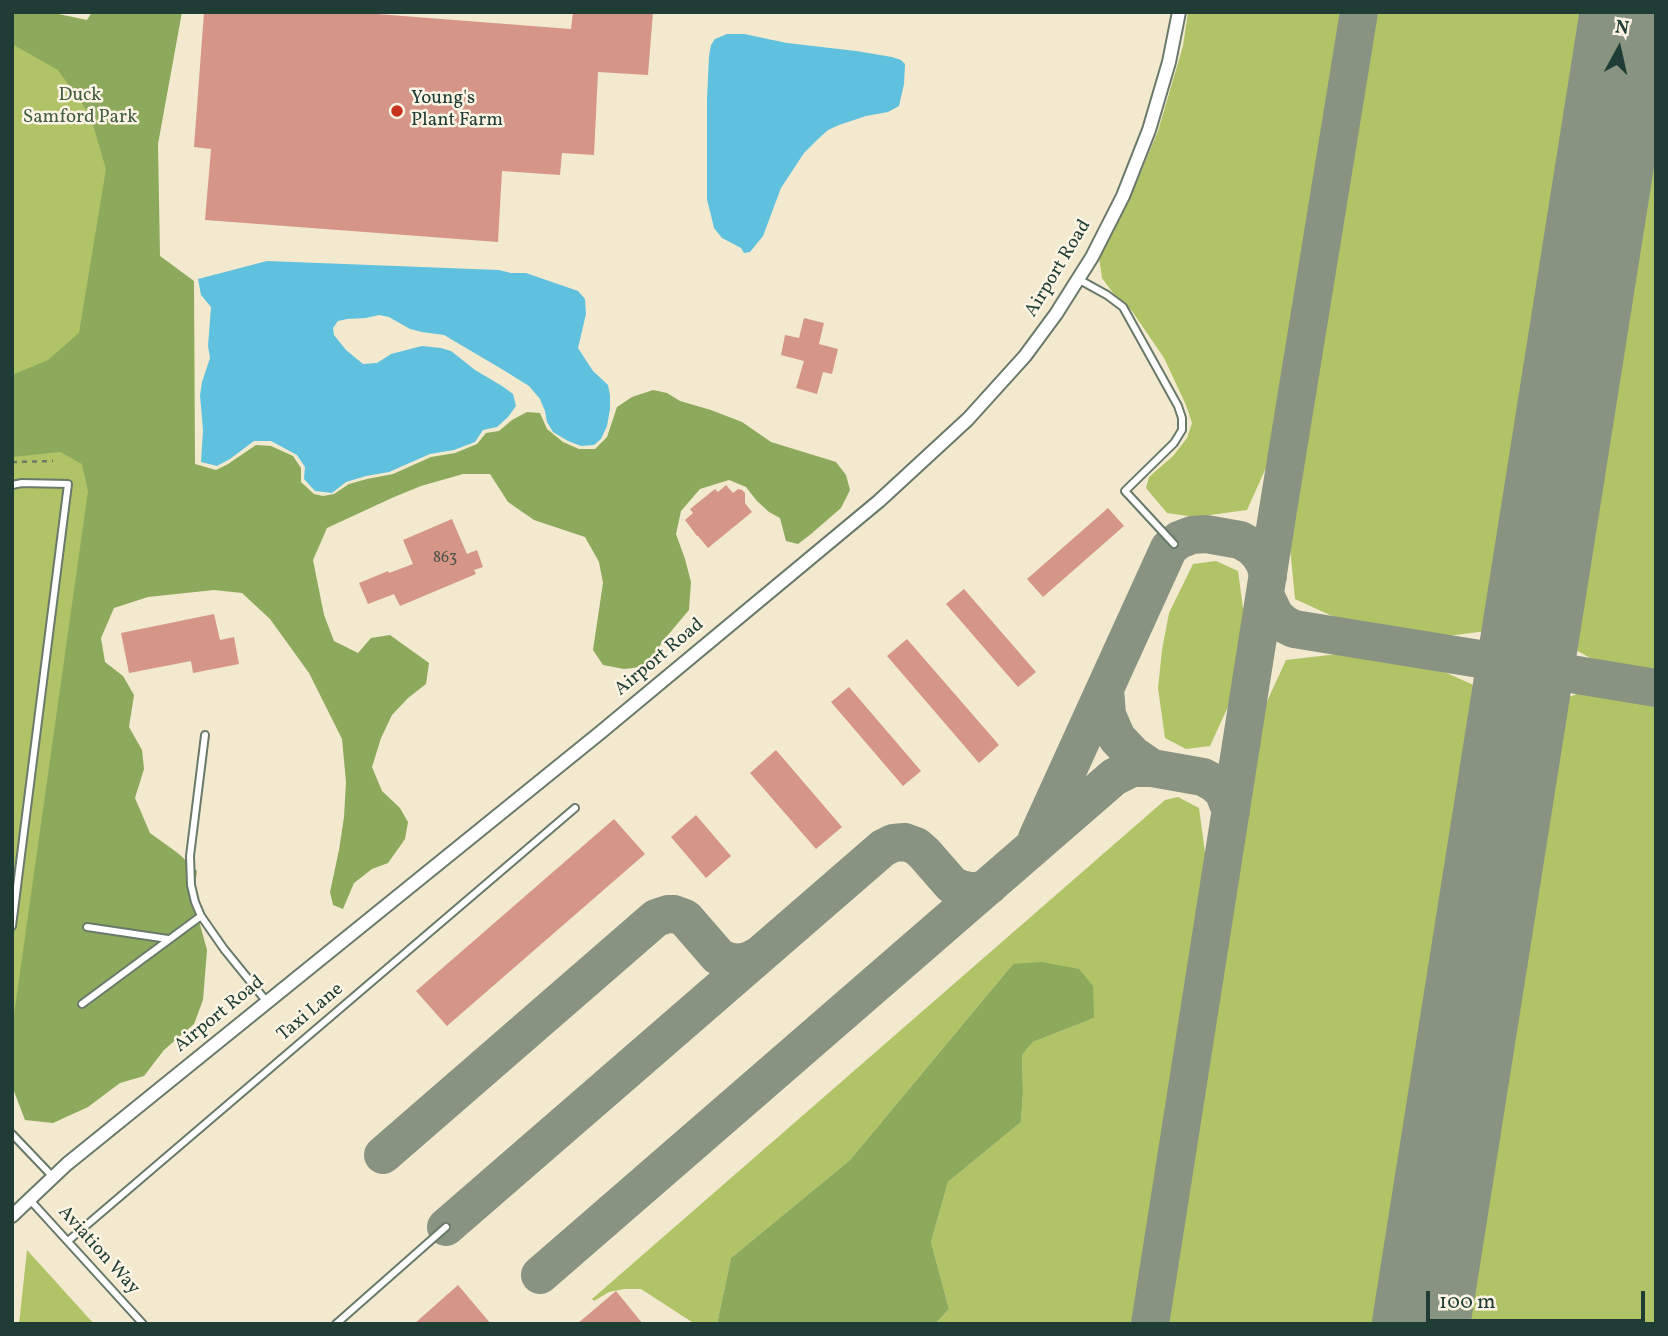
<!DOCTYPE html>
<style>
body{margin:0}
#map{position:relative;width:1668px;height:1336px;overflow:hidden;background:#f2e9ce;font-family:Vollkorn,serif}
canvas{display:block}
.frame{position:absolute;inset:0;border:14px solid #1f3d34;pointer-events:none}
.north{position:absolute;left:1584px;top:14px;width:70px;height:70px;-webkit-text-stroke:5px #fcf5e5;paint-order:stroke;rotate:8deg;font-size:19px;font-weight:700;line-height:28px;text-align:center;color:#1f3d34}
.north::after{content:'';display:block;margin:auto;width:24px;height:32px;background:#1f3d34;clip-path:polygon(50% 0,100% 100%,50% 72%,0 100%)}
.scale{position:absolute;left:1426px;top:1291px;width:219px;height:32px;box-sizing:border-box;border:4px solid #1f3d34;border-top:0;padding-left:9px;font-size:21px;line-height:24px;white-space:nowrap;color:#1f3d34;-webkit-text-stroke:5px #fcf5e5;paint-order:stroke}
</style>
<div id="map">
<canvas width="1668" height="1336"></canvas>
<div class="frame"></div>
<div class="north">N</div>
<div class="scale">100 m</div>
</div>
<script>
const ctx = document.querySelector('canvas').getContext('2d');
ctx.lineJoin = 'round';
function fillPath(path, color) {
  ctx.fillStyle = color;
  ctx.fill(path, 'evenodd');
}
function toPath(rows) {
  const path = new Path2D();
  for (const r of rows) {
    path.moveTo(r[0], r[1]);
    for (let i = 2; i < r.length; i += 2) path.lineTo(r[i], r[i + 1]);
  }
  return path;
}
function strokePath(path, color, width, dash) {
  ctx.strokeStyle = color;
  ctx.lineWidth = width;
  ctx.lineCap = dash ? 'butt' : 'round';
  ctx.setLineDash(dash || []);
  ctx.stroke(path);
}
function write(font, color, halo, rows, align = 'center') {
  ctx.font = font + ' Vollkorn,serif';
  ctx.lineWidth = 5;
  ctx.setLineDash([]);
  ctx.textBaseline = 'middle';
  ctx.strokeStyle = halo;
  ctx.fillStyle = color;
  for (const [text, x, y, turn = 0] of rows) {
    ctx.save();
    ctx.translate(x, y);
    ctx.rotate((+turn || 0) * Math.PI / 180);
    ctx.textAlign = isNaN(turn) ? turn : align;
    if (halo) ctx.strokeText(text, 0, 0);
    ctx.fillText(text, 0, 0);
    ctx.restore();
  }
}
const green = toPath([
 [1188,12,1347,12,1295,342,1269,461,1247,510,1195,517,1167,513,1146,488,1149,477,1173,456,1187,438,1192,423,1186,405,1164,358,1132,311,1113,293,1102,278,1099,257,1132,193,1158,131,1183,46],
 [1374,12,1593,12,1495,630,1447,636,1393,631,1343,621,1295,599,1290,547,1305,423,1353,113],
 [12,30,156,48,12,1077],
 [1656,40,1656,670,1594,660,1574,649,1563,628],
 [1216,561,1238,571,1245,623,1240,660,1232,698,1210,746,1186,749,1165,738,1158,688,1162,650,1169,613,1193,564],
 [1338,654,1387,659,1440,670,1487,691,1385,1324,1161,1324,1240,823,1264,708,1286,660],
 [1590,693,1656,703,1656,1324,1452,1324,1549,715,1556,705,1566,698,1577,694],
 [1178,797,1199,808,1206,860,1192,983,1138,1324,935,1324,949,1309,931,1242,948,1182,1021,1122,1023,1092,1022,1055,1033,1042,1094,1018,1013,964,850,1160,731,1258,717,1324,695,1324,641,1289,624,1289,609,1292,594,1301,592,1299,1165,800],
 [27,1250,94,1324,19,1324]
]);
const forest = toPath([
 [12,12,49,12,87,20,92,12,182,12,158,144,160,256,194,281,195,464,216,470,228,464,256,445,271,446,293,456,301,468,301,482,314,494,323,496,334,494,349,484,367,479,393,474,431,457,455,453,477,444,486,433,499,431,512,420,527,412,540,413,547,429,563,442,579,449,595,449,607,437,617,407,632,397,653,390,667,393,680,401,711,410,742,422,771,442,836,462,846,475,850,490,841,508,811,534,798,544,786,541,780,518,769,512,757,501,746,487,729,480,700,489,681,511,676,534,685,559,691,582,689,610,662,642,649,666,624,669,603,665,593,650,603,583,599,562,585,537,534,520,508,502,490,474,463,474,421,486,394,497,327,528,313,560,324,615,334,641,358,653,371,638,390,635,429,663,426,684,408,698,392,715,381,738,372,767,382,791,400,808,408,822,405,839,388,863,372,869,354,883,343,909,333,905,330,892,339,850,344,817,346,782,342,739,309,673,270,619,242,593,214,590,148,597,114,608,101,638,105,662,123,676,134,695,129,727,142,750,144,769,135,798,150,833,179,854,197,871,193,899,207,950,203,1000,194,1024,164,1050,144,1076,120,1083,88,1107,53,1123,25,1120,12,1086,12,1029,88,491,82,464,60,452,12,457,12,375,48,360,79,333,106,169,90,115,58,70,12,44],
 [1042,962,1079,969,1093,986,1094,1018,1033,1042,1022,1055,1023,1092,1021,1122,948,1182,931,1242,949,1309,935,1324,717,1324,731,1258,850,1160,1013,964]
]);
const water = toPath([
 [727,34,744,34,787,43,856,51,892,57,901,60,905,64,904,84,899,106,888,112,866,116,839,125,828,130,817,140,804,153,781,188,763,236,750,252,744,253,741,248,722,238,714,228,707,199,707,100,709,56,711,45,715,39],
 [267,261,499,270,511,273,526,273,578,291,585,299,586,314,578,348,593,371,608,385,610,395,610,409,607,426,601,439,594,445,581,446,568,441,553,432,547,422,545,411,540,399,529,386,505,371,444,335,422,332,410,329,389,317,379,315,366,318,347,319,338,321,333,328,334,335,346,350,363,364,377,363,391,354,422,346,441,348,451,351,475,370,502,386,513,394,516,406,508,417,497,427,483,430,475,442,454,450,430,454,389,472,366,476,346,482,332,493,315,491,304,479,305,467,297,455,271,441,254,441,230,459,217,466,201,462,203,430,200,395,202,382,210,358,208,346,211,307,201,295,198,279]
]);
const taxiway = toPath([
 [1265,595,1275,616,1284,624,1294,629,1486,660,1499,668,1510,679,1516,692,1519,707],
 [1533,617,1535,634,1540,651,1552,663,1565,673],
 [1105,689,1107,715,1117,738,1133,755,1152,768],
 [1519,707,1526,694,1537,684,1550,677,1565,673,1656,688],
 [1037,838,1169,548,1179,540,1192,535,1206,534,1240,540,1251,546,1259,554,1265,564,1268,576],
 [383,1155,656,918,668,914,674,914,685,918,718,956,727,961,738,963,748,961,758,956],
 [446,1227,883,848,893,843,905,842,916,846,924,853,952,885,961,889,970,891,980,891,989,886],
 [540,1275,1114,777,1132,768,1152,768,1203,777,1214,783,1223,791,1231,811],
 [1150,1324,1277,516,1359,12]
]);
const runway = toPath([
 [1421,1324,1629,12]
]);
const building = toPath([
 [204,12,351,12,571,29,573,12,653,12,648,75,598,72,594,155,562,153,560,175,502,171,498,242,205,220,211,149,194,147],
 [804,318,824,323,819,344,838,349,832,374,823,372,817,394,796,388,804,361,781,355,785,335,799,338],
 [726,485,733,493,738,489,742,490,745,493,745,503,752,512,708,548,698,536,697,536,685,520,693,513,690,509,715,489,718,492],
 [1108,508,1124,526,1043,597,1027,579],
 [452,519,467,554,477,550,483,567,474,570,476,574,400,606,394,594,368,604,359,583,388,571,389,573,413,564,403,540],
 [964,589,1036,672,1018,687,946,604],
 [214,614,220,640,234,637,239,664,193,673,191,661,129,673,121,633],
 [907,639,999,745,979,763,887,656],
 [849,687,921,771,903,786,831,702],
 [776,750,842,827,816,849,750,773],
 [696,815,731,856,706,878,671,837],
 [614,819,645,854,447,1026,416,991],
 [458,1285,491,1324,414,1324],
 [616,1291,643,1324,577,1324]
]);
const path = toPath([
 [12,462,53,461]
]);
const service = toPath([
 [1078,279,1107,295,1123,307,1178,406,1182,418,1182,430,1174,443,1125,491,1174,544],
 [12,485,22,483,68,484,12,926],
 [205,735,190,856,191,885,195,902,201,916,224,949,267,1002],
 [87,927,168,939],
 [82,1004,201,916],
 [12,1134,53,1177],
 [30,1200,143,1324],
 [68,1241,575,808],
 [336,1324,446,1227]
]);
const minor = toPath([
 [12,1216,67,1164,601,732,879,501,968,419,1025,356,1056,314,1092,257,1123,196,1149,130,1169,62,1179,12]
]);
const markers = [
 [397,111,7,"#c8321e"]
];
const numberNames = [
 ["863",445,559]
];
const parkNames = [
 ["Duck",80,97],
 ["Samford Park",80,119]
];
const poiNames = [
 ["Young's",411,100],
 ["Plant Farm",411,122]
];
const streetNames = [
 ["Airport Road",1059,269,-59],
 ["Airport Road",660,658,-40],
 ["Taxi Lane",311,1013,-40],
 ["Airport Road",220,1015,-39],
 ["Aviation Way",98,1251,48]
];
fillPath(green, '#b0c367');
fillPath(forest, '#8ca95c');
fillPath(water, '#5fc1dd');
strokePath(taxiway, '#889381', 38);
strokePath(runway, '#889381', 98);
fillPath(building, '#d59687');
strokePath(service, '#69796a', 10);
strokePath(minor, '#69796a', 16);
strokePath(path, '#69796a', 2.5, [5, 5]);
strokePath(service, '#fff', 6);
strokePath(minor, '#fff', 12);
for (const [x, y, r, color] of markers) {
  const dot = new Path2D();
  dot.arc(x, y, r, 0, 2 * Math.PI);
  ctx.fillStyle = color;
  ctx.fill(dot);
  strokePath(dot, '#fcf5e5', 2.5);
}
write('16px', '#4c5349', null, numberNames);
write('19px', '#435e41', '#fcf5e5', parkNames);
write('19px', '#1f3d34', '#fcf5e5', poiNames, 'left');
write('19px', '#1f3d34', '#fcf5e5', streetNames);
</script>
